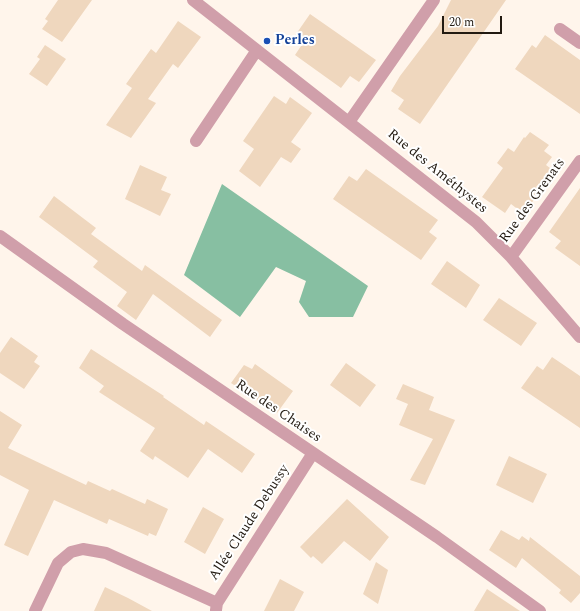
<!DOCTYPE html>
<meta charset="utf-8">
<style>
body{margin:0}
#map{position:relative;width:580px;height:611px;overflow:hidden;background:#fff5eb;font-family:Spectral,serif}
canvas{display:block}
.scale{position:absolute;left:442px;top:16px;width:60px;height:18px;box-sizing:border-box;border:2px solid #221a11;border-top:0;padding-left:5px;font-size:12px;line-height:14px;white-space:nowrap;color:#221a11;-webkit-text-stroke:3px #fff;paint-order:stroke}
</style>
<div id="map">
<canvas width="580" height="611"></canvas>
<div class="scale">20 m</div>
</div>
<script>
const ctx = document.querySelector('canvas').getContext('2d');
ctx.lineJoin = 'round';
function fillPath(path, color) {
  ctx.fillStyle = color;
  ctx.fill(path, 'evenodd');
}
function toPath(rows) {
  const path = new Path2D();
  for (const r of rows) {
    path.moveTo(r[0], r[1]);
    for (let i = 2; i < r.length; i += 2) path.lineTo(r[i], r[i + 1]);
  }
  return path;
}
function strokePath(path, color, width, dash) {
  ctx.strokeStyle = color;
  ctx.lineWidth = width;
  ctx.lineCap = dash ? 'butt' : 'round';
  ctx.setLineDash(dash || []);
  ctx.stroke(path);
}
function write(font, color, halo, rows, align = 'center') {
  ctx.font = font + ' Spectral,serif';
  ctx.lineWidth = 4;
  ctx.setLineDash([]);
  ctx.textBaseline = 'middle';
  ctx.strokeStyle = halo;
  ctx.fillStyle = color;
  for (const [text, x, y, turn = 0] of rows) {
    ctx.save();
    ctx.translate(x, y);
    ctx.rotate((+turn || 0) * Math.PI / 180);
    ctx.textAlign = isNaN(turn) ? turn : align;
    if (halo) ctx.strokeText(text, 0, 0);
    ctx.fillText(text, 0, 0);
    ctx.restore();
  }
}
const forest = toPath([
 [222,184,368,286,353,317,309,317,299,302,306,281,276,267,240,317,184,275]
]);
const building = toPath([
 [58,0,92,0,62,42,42,29,48,21,45,19],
 [451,0,506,0,420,124,398,109,404,100,391,91,400,76,438,26],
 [310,14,376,60,359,82,350,76,341,88,295,55,303,43,294,37],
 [178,21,201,37,178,68,173,64,148,99,156,103,131,138,106,125,132,88,126,84,151,49,156,53],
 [545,35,580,60,580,114,515,69,532,45,536,48],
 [45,45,66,59,47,86,29,74,40,59,37,57],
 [274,96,286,104,290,97,312,113,291,142,301,149,291,163,281,157,260,187,239,171,254,149,243,141],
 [530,132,549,145,544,151,552,157,546,165,554,171,524,214,511,204,505,213,482,197,503,168,497,163,508,148,514,152,524,137,525,138],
 [140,165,167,177,161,190,171,194,160,216,125,199],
 [366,169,438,220,429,232,437,238,421,260,333,199,349,176,357,181],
 [580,188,580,266,555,248,561,241,549,232],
 [54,196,96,228,91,234,142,271,145,265,222,320,210,337,153,294,136,320,117,306,127,292,93,267,98,261,39,217],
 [447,261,480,285,466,308,431,284],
 [499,298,537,323,521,346,483,320],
 [11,337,38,356,34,362,40,366,24,389,0,373,0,353],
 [91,349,164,396,163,397,204,425,206,421,255,454,242,473,208,449,188,478,155,456,153,460,140,451,155,428,99,392,104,386,79,368],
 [552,357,580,376,580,428,521,388,537,366,543,370],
 [346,363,376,385,360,407,330,385],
 [255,364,293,391,277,413,231,383,244,365,252,369],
 [403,384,434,397,429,410,455,420,425,485,410,480,433,439,399,425,408,404,396,399],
 [0,411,22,425,8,448,86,485,88,481,110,491,112,489,145,504,147,499,168,509,156,536,149,533,148,536,109,519,107,524,54,500,28,556,4,545,29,490,0,475],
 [509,456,547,474,533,503,496,485],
 [347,499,389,537,370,561,344,541,322,564,313,556,311,558,300,547],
 [203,507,224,519,205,554,184,542],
 [501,530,519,540,522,536,529,541,530,537,580,576,580,593,571,603,559,593,561,590,522,558,516,568,489,550],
 [376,562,388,570,378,604,363,594],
 [280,579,304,592,294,611,264,611],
 [105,587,128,598,152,611,94,611],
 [487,589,520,611,474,611]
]);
const street = toPath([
 [193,0,476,222,511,257,580,337],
 [560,29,580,43],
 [349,122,434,0],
 [196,141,257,50],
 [0,236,123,324,437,537,540,611],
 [511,257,580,161],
 [216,610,217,603,313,453],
 [35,611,58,563,71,552,83,549,106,553,217,603]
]);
const markers = [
 [267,41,4,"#1a4fb4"]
];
const transitNames = [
 ["Perles",275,41]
];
const streetNames = [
 ["Rue des Améthystes",437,172,39],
 ["Rue des Grenats",533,201,-54],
 ["Rue des Chaises",278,412,34],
 ["Allée Claude Debussy",250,523,-57]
];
fillPath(forest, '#87bfa2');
fillPath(building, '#efd7be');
strokePath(street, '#d09faa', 12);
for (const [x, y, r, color] of markers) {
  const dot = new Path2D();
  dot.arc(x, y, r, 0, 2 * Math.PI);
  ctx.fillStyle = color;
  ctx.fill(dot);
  strokePath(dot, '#fff', 1.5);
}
write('bold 14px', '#164399', '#fff', transitNames, 'left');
write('14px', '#221a11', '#fff', streetNames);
</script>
